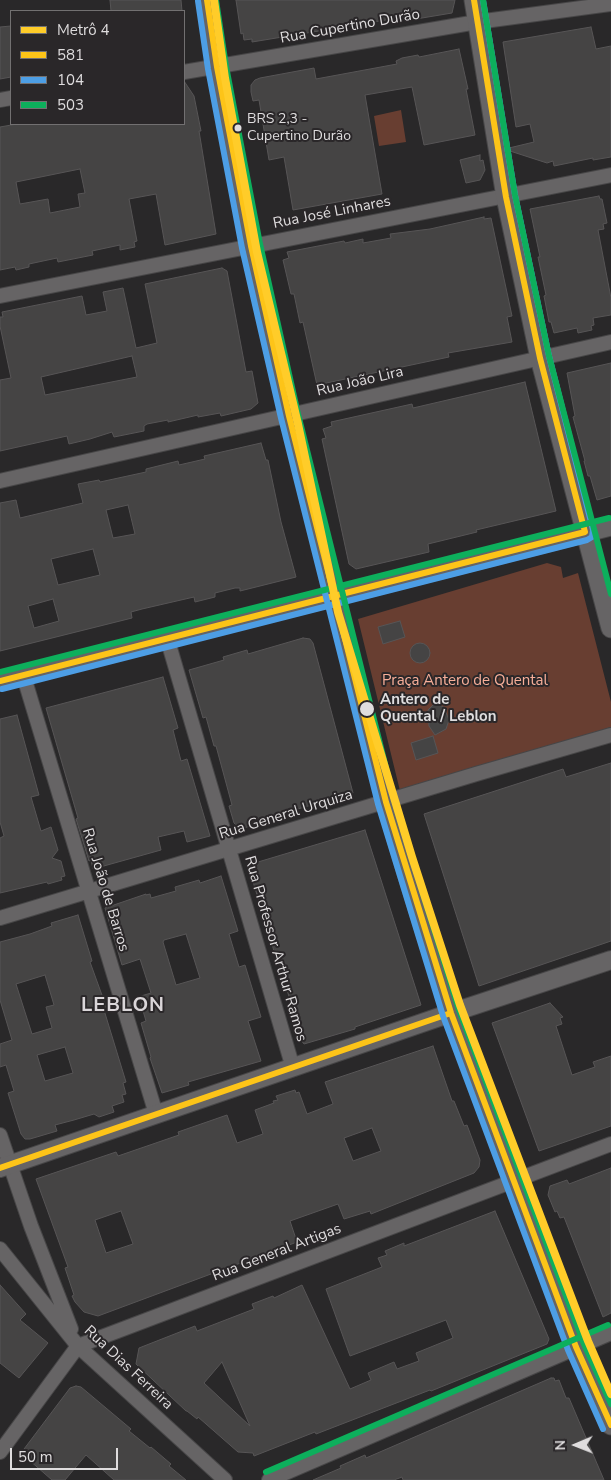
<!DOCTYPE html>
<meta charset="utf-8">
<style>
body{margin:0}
#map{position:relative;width:611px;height:1480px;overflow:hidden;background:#292829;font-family:"Nunito Sans",sans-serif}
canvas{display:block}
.legend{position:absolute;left:10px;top:10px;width:175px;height:115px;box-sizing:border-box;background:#2a2729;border:1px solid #727071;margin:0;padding:6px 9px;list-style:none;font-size:15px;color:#dfddde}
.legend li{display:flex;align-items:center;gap:10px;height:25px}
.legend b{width:25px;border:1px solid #727071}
.north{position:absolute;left:551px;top:1420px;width:50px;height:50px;-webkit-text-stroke:4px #2a2729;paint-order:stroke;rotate:269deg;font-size:14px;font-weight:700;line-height:20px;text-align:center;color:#dfddde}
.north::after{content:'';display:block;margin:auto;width:18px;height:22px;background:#dfddde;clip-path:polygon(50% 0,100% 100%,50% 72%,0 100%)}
.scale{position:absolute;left:10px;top:1448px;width:108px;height:22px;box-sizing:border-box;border:2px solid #dfddde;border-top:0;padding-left:6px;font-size:15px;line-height:18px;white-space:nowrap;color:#dfddde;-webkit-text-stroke:4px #2a2729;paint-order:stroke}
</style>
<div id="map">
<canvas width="611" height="1480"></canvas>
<ul class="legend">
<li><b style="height:6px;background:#ffcc29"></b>Metrô 4</li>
<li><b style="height:6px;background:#fdc418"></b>581</li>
<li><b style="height:6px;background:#4d9ee5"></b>104</li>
<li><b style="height:6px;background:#0daf5c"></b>503</li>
</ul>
<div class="north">N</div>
<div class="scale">50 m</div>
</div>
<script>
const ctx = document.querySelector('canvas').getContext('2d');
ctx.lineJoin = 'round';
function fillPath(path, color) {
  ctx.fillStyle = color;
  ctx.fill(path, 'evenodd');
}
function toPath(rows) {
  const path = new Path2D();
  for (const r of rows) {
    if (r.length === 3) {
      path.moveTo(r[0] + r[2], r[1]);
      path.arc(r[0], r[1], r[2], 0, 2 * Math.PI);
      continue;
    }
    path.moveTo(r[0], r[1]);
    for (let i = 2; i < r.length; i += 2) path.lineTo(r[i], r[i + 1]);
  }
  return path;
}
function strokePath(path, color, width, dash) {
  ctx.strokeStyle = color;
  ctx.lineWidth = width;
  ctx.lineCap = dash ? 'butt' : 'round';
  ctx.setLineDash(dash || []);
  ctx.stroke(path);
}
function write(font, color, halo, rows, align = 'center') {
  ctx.font = font + ' "Nunito Sans",sans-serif';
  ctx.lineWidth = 4;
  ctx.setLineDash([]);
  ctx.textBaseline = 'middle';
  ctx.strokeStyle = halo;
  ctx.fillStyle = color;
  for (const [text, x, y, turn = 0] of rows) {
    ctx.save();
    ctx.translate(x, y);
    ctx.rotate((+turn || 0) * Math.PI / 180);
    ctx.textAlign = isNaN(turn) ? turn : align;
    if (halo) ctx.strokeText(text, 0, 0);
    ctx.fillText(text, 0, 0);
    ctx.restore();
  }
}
const green = toPath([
 [401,110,406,142,379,146,374,116],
 [547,563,561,567,563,578,578,573,611,702,611,727,401,795,358,619]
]);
const building = toPath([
 [110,0,181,0,182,11,111,11,110,0],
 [236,0,455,0,452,13,416,19,416,15,252,42,252,39,244,40,243,33,241,34,236,0],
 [11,26,11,77,0,79,0,27,11,26],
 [591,27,596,49,611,46,611,157,593,160,593,158,554,166,553,161,547,163,510,151,509,148,534,142,530,124,516,127,503,42,591,27],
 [459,49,468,89,466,89,475,135,424,145,412,87,365,95,382,194,293,210,284,157,269,160,259,100,253,101,251,92,251,85,255,80,260,78,314,68,316,79,397,64,396,61,402,58,418,55,419,57,459,49],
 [184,81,194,96,201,131,199,131,216,234,165,245,156,194,129,199,137,241,134,242,135,247,120,250,120,245,92,251,93,255,58,262,57,258,29,264,29,267,16,270,15,267,0,270,0,127,17,124,184,124,184,81],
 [80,169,85,193,78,194,80,207,50,213,48,199,20,204,16,182,80,169],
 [480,155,480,161,483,160,485,170,480,180,466,183,460,160,480,155],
 [599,196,600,199,602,199,607,223,603,224,604,229,598,230,611,298,611,315,593,318,594,325,591,326,592,330,578,333,577,328,554,333,551,322,549,322,544,296,546,295,538,257,540,257,530,209,599,196],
 [484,217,484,219,491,218,512,316,507,317,512,342,448,353,449,357,317,385,303,322,300,323,294,294,291,294,283,260,289,258,287,252,344,241,345,243,363,239,363,243,391,238,390,234,430,229,484,217],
 [222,268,227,271,246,372,252,371,258,403,251,409,221,416,220,413,198,417,198,415,168,422,168,420,147,424,144,426,144,431,114,437,112,432,90,439,69,444,67,436,0,451,0,380,11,378,0,326,0,317,3,317,2,312,82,296,86,315,107,311,103,292,123,288,136,348,157,343,145,284,222,268],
 [132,356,137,377,45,395,41,377,132,356],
 [611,363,611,496,597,500,590,476,588,476,584,461,585,461,573,417,575,416,567,373,611,363],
 [525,382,556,511,476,530,477,532,428,544,429,552,356,569,349,564,322,439,326,438,323,429,332,426,331,422,412,404,413,408,525,382],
 [261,443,266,460,268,460,281,522,296,577,240,591,240,588,235,588,215,593,215,597,195,602,194,597,142,609,131,612,132,618,0,651,0,503,16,500,20,518,83,503,78,484,99,480,100,482,146,472,146,469,178,461,179,465,205,459,204,456,261,443],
 [128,505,135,534,113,538,106,510,128,505],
 [93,549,100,575,58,585,51,559,93,549],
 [53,599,59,621,34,628,28,606,53,599],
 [400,621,405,637,383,644,378,627,400,621],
 [303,638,310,639,313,643,353,793,263,819,255,822,256,824,244,828,237,826,234,823,229,806,232,805,216,746,214,746,206,717,203,718,189,670,224,660,223,657,247,650,248,654,303,638],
 [420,653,10],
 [163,677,178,728,173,730,181,761,187,759,210,836,187,842,184,831,158,837,161,850,93,869,91,860,89,861,76,819,78,818,46,708,163,677],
 [436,704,444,707,449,720,446,729,435,735,429,726,428,710,433,705,436,704],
 [17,715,39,795,31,797,41,831,51,827,58,850,52,858,61,861,65,876,61,877,62,880,48,884,47,882,0,893,0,838,4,836,0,822,0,719,17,715],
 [433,736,438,753,416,760,411,743,433,736],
 [611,763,611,941,479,986,424,814,563,769,566,777,611,763],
 [365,830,421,1005,355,1027,355,1029,304,1044,301,1040,276,950,274,951,248,865,365,830],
 [221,876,238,931,229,934,239,967,245,965,261,1017,248,1021,261,1061,188,1082,189,1085,162,1093,150,1058,151,1057,141,1023,146,1021,141,1004,143,1003,141,996,151,993,140,959,122,965,105,908,146,894,146,895,150,894,151,898,176,891,175,887,199,880,200,883,221,876],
 [186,934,200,978,176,985,163,942,164,940,186,934],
 [78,915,92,961,90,962,107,1009,104,1010,126,1082,123,1083,126,1094,122,1095,124,1102,112,1106,114,1112,99,1117,94,1114,74,1120,55,1125,57,1131,30,1139,25,1139,21,1134,8,1093,14,1091,6,1065,0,1067,0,1044,12,1040,0,1000,0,942,30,934,52,926,51,923,78,915],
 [45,975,54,1005,46,1007,52,1028,32,1034,16,984,45,975],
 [65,1047,73,1073,45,1081,37,1055,65,1047],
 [550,1003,563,1017,560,1018,562,1024,556,1026,572,1075,595,1067,593,1062,611,1056,611,1126,539,1151,492,1023,550,1003],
 [433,1046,452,1101,454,1101,464,1126,467,1125,480,1160,479,1167,474,1173,371,1214,370,1211,344,1219,338,1204,290,1221,297,1242,98,1316,84,1312,75,1302,72,1296,74,1295,65,1268,68,1267,36,1179,116,1152,118,1156,179,1135,178,1132,227,1115,237,1143,263,1134,255,1110,274,1103,273,1101,278,1100,276,1096,295,1090,296,1093,299,1092,307,1114,333,1104,325,1082,433,1046],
 [372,1128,381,1151,353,1161,344,1138,372,1128],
 [121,1211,133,1244,106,1253,95,1220,121,1211],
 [611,1168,611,1313,603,1317,564,1217,560,1218,557,1211,555,1212,548,1195,550,1186,567,1180,569,1184,611,1168],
 [495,1211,549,1339,547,1344,431,1391,430,1390,316,1434,315,1432,254,1456,253,1453,238,1452,198,1417,197,1419,187,1411,186,1411,136,1364,139,1348,195,1326,197,1331,254,1309,252,1304,273,1296,274,1298,302,1285,350,1389,371,1380,368,1373,394,1362,397,1369,419,1361,416,1353,453,1338,446,1320,350,1356,326,1289,382,1267,378,1258,387,1255,385,1251,404,1243,404,1246,495,1211],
 [222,1362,250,1426,204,1383,222,1362],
 [0,1285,26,1314,20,1320,48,1343,19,1378,0,1363,0,1285],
 [551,1378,554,1378,555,1381,559,1380,566,1398,569,1398,604,1480,403,1480,402,1477,394,1480,313,1480,341,1468,340,1466,365,1455,366,1458,551,1378],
 [76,1386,81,1387,131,1429,129,1431,150,1448,151,1447,171,1464,169,1466,186,1480,114,1480,86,1455,65,1480,52,1480,21,1453,70,1388,76,1386]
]);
const minor = toPath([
 [184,72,477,22,611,4],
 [0,100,11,98],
 [0,296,611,175],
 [0,481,611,342],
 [167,638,293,1068],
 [23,674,156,1114],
 [0,918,476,774,611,735],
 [0,1135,31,1226,71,1329],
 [0,1249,78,1346,225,1480],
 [0,1452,78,1346,611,1144],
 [269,1480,611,1333]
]);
const tertiary = toPath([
 [0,1168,451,1013,611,960]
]);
const secondary = toPath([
 [207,0,217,67,251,246,289,416,386,802,407,873,451,1013,576,1347,611,1425],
 [474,0,506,197,540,358,611,628],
 [0,681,611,526]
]);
const bus1 = toPath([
 [207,0,217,67,251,246,289,416,386,802,451,1013,576,1347,611,1425],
 [0,681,585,532,540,358,506,197,474,0],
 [0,1168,451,1013]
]);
const bus2 = toPath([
 [198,1,208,69,242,248,281,418,378,804,443,1016,568,1350,603,1429],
 [2,689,587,540,592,537,593,530,549,356,515,195,483,0]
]);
const bus3 = toPath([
 [216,0,226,66,260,244,298,414,394,800,459,1010,584,1344,611,1404],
 [483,0,515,195,549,356,611,594],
 [0,672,609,518],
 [266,1472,608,1325]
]);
const metro1 = toPath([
 [214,0,225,78,257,252,298,424,338,612,412,857,460,1005,588,1341,611,1394]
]);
const markers = [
 [238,128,4.5,"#dfddde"],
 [367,709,8,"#dfddde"]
];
const busNames = [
 ["BRS 2,3 -",247,120],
 ["Cupertino Durão",247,137]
];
const streetNames = [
 ["Rua Cupertino Durão",350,27,-10],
 ["Rua José Linhares",332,213,-11],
 ["Rua João Lira",360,382,-13],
 ["Rua General Urquiza",286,815,-17],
 ["Rua João de Barros",105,890,73],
 ["Rua Professor Arthur Ramos",275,949,74],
 ["Rua General Artigas",277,1253,-21],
 ["Rua Dias Ferreira",128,1368,43]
];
const parkNames = [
 ["Praça Antero de Quental",465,681]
];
const stopNames = [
 ["Antero de",380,700],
 ["Quental / Leblon",380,717]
];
const districtNames = [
 ["LEBLON",123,1006]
];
fillPath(green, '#683e31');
fillPath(building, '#454444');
strokePath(building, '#575556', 1);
strokePath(minor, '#474647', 16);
strokePath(tertiary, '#474647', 20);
strokePath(secondary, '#474647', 21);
strokePath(minor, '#666465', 14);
strokePath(tertiary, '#666465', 18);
strokePath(secondary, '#666465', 19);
strokePath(bus1, '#fdc418', 6);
strokePath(bus2, '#4d9ee5', 6);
strokePath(bus3, '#0daf5c', 6);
strokePath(metro1, '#ffcc29', 8);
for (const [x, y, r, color] of markers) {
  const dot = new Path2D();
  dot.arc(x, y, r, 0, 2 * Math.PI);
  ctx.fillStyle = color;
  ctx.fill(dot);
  strokePath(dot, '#2a2729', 2);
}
write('14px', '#dfddde', '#2a2729', busNames, 'left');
write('15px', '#dfddde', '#2a2729', streetNames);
write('15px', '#f8af99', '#2a2729', parkNames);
write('bold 15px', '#dfddde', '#2a2729', stopNames, 'left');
ctx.letterSpacing = '1px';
write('bold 20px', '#dad6d9', '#2a2729', districtNames);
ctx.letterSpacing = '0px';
</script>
